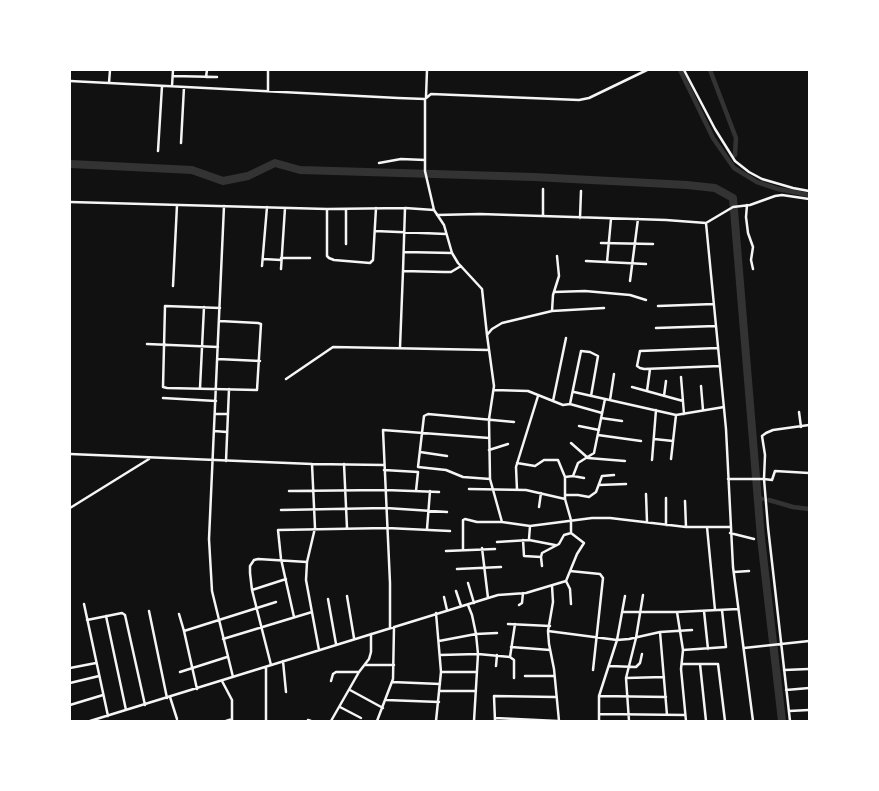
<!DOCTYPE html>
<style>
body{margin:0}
#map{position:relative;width:879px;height:791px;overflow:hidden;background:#111;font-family:"Varela Round",sans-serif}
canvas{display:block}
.frame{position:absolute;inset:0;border:71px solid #fff;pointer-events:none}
</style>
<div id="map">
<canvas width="879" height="791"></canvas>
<div class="frame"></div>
</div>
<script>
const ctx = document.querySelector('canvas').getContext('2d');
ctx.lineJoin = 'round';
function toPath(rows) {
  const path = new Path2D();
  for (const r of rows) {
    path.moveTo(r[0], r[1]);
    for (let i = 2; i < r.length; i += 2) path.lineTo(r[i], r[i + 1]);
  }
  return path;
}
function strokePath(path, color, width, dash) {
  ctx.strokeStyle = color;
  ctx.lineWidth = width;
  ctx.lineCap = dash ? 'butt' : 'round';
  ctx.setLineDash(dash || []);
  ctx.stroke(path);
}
const canal = toPath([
 [680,70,713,138,734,168,757,182,778,189,809,195],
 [710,70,736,138,735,155],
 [758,498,762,499],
 [769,500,793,507,809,509]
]);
const river = toPath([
 [70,164,192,170,223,181,248,176,275,163,300,170,534,177,687,185,715,188,733,198,761,538,782,721]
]);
const minor = toPath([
 [684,70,715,129,735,161,749,172,762,179,793,188,809,191],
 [173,76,217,77],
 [206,77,207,70],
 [70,81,398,98,425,99,431,94,579,100,589,98,647,70],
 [109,83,110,70],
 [172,86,173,70],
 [268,91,268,70],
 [426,97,427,70],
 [425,99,425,171,434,210,444,225,452,253,458,263,482,289,487,335],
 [181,143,184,87],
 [158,151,162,86],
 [379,163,401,159,425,160],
 [70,202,327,209,405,208,434,210],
 [747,205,746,217,748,233,753,247,751,260,753,269],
 [224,206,209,539,212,591,233,677],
 [405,208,403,271,444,272,451,272,461,266],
 [327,209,327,256,329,258,334,260,370,263,373,260,376,208],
 [346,209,346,244],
 [437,215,480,214,666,220,706,223,733,207,750,205,775,196,782,195,809,199],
 [543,216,543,189],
 [580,218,581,191],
 [706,223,726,429,733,567,753,721],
 [375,231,446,234],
 [601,243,653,244],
 [404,252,452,253],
 [281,258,310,258],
 [263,259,281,260],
 [586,261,646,264],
 [607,262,611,219],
 [262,266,267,207],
 [281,269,285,208],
 [630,281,638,219],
 [173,286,177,205],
 [554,292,585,291,630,295,646,300],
 [658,306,714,304],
 [220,308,165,306,163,387,167,388,257,390,261,324,258,323,220,321],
 [552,311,553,295,559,276,557,256],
 [656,328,716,326],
 [147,344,218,347],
 [400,347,403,271],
 [718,348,640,351,637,366,640,368,644,369,720,366],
 [218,359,260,361],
 [681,377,684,414],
 [286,379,333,347,489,350],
 [701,386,703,410],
 [632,387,683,401],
 [200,388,204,307],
 [494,390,528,391,563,405,570,404,581,351,590,352,598,356,591,396],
 [647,391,650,369],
 [574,392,676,415,724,407],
 [664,396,666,381],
 [163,398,216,401],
 [610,400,614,374],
 [553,401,566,338],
 [570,404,602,413],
 [799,412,801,427],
 [215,414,228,414],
 [601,418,622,421],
 [579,426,599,430],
 [214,431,227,432],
 [598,435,641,441],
 [654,439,673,441],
 [571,443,588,458,625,461],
 [489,450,508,444],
 [420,452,447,456],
 [70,454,312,464,384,465],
 [671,459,676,415],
 [652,460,656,410],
 [226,461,229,389],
 [517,463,535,466,544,460,558,460,565,477,565,499],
 [312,464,315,528,307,562,306,580,319,650],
 [344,464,347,528],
 [384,470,418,472],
 [573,476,578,463,594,453,605,399],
 [565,477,573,476,584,478],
 [490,479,463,477,446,470,418,467,424,416,428,414,514,422],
 [728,479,764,479,772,480,775,471,809,473],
 [599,485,626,484],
 [517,490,516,467,538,396],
 [289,491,385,490,439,492],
 [416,491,418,472],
 [646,494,647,522],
 [565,495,578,495,589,497,596,492,602,476,614,475],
 [685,501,686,527],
 [539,507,541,493],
 [70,508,149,459],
 [281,510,386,508,447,512],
 [502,522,490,479,489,419,494,386,487,335,492,329,502,323,552,311,604,308],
 [666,525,666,498],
 [707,527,715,610],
 [427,529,430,491],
 [730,533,754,539],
 [529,539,530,526],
 [523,540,524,556,541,557],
 [497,542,529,540,555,545],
 [482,548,488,598],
 [463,550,463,520,465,519,477,522,502,522,530,526,592,518,610,518,686,527,730,527],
 [446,551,495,549],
 [542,566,541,557,542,553,559,544,564,535,571,533],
 [457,569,501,567],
 [570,571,600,574,603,578,593,670],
 [734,572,749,571],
 [566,581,570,589,571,604],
 [468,583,474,603],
 [552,586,553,602,548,631,549,644,554,669,559,721],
 [252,590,286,579],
 [456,591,461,606],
 [347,596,354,638],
 [444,597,447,610],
 [328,599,336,644],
 [84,604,108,716],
 [468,605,472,615,476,634,478,654,474,721],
 [519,605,522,603,523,593],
 [149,611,167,698],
 [704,611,708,649],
 [622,612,677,612,738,609],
 [677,612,683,650,681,669,686,721],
 [436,613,441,672,436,721],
 [179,614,184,631],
 [106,616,126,710],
 [294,617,281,559,278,530,387,528,450,531],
 [87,620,122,613,125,615,145,705],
 [508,624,550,626],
 [390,628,390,583,383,430,489,438],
 [548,631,617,640,629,639,660,632,692,630],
 [660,632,667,715],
 [223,639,312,612],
 [439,641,476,634,497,633],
 [511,647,550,650],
 [744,648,809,641],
 [683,650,726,647,722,610],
 [440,655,478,654,510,657,514,660,514,678],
 [510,657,515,624],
 [283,661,286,692],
 [682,664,718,664,725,721],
 [700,664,706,721],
 [271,665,252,590,250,573,250,566,254,560,258,559,307,562],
 [366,665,394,665],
 [496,666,497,655],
 [609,666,636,667,640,663,642,654],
 [70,668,96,663],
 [266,668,266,721],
 [784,670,809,669],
 [180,672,227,657],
 [441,672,477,672],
 [525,676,554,676],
 [626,678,664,677],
 [222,681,232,700,232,721],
 [331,681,333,674,336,672,359,672],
 [392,682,440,684],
 [70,683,99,676],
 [197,689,184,631,276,602],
 [350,690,383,708],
 [786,690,809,688],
 [440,691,476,691],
 [599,696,666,697],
 [170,697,177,719],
 [386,700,439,702],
 [70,705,103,695],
 [340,707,361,718],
 [789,711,809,710],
 [599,714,685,715],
 [495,718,558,721],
 [308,720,311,721],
 [90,721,498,595,526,593,566,581,577,554,584,543,571,533,571,520,565,499,526,490,469,489],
 [226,721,232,719],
 [331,721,359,672,369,659,371,652,371,634],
 [377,721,393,679,394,627],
 [495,721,494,696,555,697],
 [599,721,599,696,617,640,625,596],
 [629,721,626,678,636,638,643,595],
 [790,721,768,527,764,479,765,455,762,436,766,433,773,430,809,425]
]);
strokePath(canal, '#333', 4.5);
strokePath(river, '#333', 8);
strokePath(minor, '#f5f5f5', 2.5);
</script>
